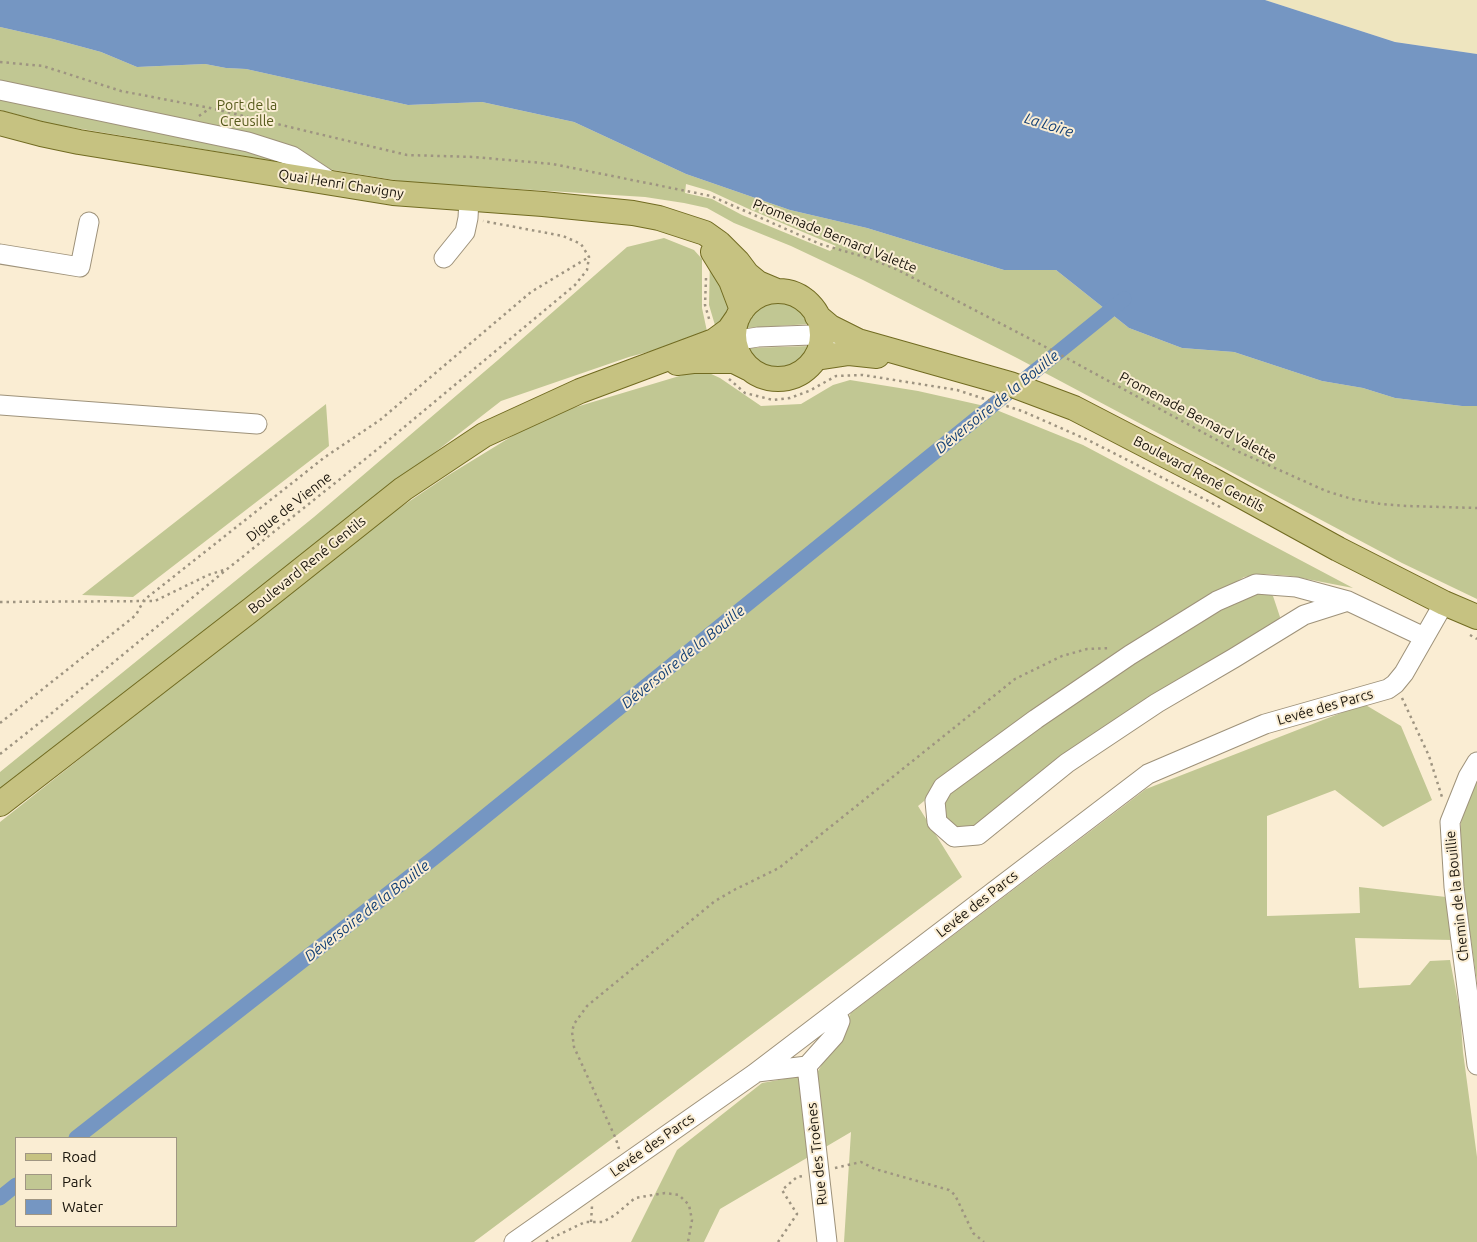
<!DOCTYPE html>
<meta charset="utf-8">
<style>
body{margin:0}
#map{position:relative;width:1477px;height:1242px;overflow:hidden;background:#faedd3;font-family:Ubuntu,sans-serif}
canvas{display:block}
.legend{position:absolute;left:15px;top:1137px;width:162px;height:90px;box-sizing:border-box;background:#faedd3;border:1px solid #a09683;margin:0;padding:6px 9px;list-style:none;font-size:15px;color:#19140b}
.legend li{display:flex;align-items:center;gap:10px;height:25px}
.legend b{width:25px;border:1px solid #a09683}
</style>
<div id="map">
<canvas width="1477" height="1242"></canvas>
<ul class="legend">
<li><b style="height:6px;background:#c6c281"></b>Road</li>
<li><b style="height:14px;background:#c1c793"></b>Park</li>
<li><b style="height:14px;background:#7596c2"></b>Water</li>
</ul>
</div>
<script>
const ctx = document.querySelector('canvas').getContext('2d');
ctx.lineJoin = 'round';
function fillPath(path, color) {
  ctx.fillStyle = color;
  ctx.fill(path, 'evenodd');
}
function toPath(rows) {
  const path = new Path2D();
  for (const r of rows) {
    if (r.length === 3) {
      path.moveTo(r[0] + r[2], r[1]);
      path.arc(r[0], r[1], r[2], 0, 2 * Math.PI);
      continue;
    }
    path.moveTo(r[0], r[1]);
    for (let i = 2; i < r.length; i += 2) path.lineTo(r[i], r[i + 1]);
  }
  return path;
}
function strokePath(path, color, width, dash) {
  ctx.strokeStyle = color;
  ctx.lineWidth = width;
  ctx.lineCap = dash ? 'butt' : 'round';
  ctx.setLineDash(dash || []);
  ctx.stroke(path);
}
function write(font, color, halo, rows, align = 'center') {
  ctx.font = font + ' Ubuntu,sans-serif';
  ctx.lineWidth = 4;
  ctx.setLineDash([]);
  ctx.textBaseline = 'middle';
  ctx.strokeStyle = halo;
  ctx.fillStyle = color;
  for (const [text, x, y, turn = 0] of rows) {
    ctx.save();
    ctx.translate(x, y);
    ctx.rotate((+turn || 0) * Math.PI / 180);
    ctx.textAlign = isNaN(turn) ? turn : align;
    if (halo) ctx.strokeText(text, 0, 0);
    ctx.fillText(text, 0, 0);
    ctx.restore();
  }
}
const green = toPath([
 [0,27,53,39,101,52,137,67,205,64,226,68,246,69,408,105,482,102,574,122,686,174,790,210,867,228,1004,270,1056,270,1129,328,1182,348,1234,352,1322,381,1363,388,1395,398,1462,406,1477,406,1477,599,1402,563,1017,358,863,280,791,246,734,223,707,208,684,203,645,197,406,182,297,164,297,165,52,124,0,110],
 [686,184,710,191,751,210,836,246,830,251,742,215,712,199,685,193],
 [664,238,694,250,702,259,702,308,708,336,629,357,501,401,0,790,0,772,314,517,498,360,627,247],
 [710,258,733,305,717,332,709,305],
 [776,302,787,303,798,308,810,324,746,328,751,316,761,308],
 [810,346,801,360,789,367,777,368,765,366,754,360,748,348],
 [709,373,720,378,761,406,801,404,833,385,850,380,918,391,989,407,1083,445,1353,588,1291,576,1266,574,1244,577,1143,638,999,739,918,806,962,877,474,1242,0,1242,0,822,380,521,447,476,514,435,566,410,686,374],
 [16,1138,176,1138,176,1226,16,1226],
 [326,404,329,446,133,597,82,595],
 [1265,589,1273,596,1280,617,1277,625,990,821,964,832,942,821,942,797,1082,692,1242,594],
 [1364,704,1401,726,1432,800,1383,827,1335,790,1267,816,1267,916,1360,913,1359,887,1446,897,1453,940,1355,938,1359,988,1410,985,1430,961,1450,960,1460,1012,1463,1052,1477,1157,1477,1242,844,1242,851,1132,720,1209,704,1242,631,1242,677,1150,762,1083,817,1073,851,1013,1146,789],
 [1477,775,1477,982,1461,870,1459,837,1464,802]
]);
const sand = toPath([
 [1265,0,1477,0,1477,54,1395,42]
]);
const water = toPath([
 [0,0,1265,0,1395,42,1477,54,1477,406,1462,406,1395,398,1363,388,1322,381,1234,352,1182,348,1129,328,1056,270,1004,270,867,228,790,210,686,174,574,122,482,102,408,105,246,69,226,68,205,64,137,67,101,52,53,39,0,27]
]);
const canal = toPath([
 [76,1138,435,857,1124,299],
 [0,1198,16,1185]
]);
const path = toPath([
 [0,62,43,66,121,91,210,108,407,155,474,157,553,164,711,196,820,244,868,258,896,269,1059,354,1237,451,1326,491,1352,499,1381,504,1407,506,1477,508],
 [199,116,209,109],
 [706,278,705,305,710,322],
 [729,379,745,393,773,400,790,398,809,391,836,376,863,375,957,390,1022,411,1088,440,1220,507],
 [0,602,155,601,208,575,224,570],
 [1470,635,1477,639],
 [1402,698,1429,756,1442,797],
 [0,723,136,615,144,600,325,457,380,420,531,292,589,257],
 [0,754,47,717,226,570,379,448,575,285,587,270,589,257,581,244,563,236,483,221],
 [619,1149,616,1139,574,1047,572,1032,574,1024,587,1006,715,901,734,890,779,868,1015,679,1062,656,1087,649,1111,648],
 [835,1168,861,1162,875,1169,949,1190,955,1195,973,1233,984,1242],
 [591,1222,592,1206],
 [546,1242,554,1237,585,1222,603,1222,615,1215,635,1198,665,1193,679,1195,689,1205,692,1220,688,1242],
 [778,1242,797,1214,782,1190,797,1177,803,1176]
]);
const minor = toPath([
 [0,90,248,142,292,156,333,183],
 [0,254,80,267,89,222],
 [444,258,465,232,468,218,469,199],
 [709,347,726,342,758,337,811,335,847,341],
 [0,405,257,424],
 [1348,601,1304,615,1234,658,1157,703,1067,763,978,835,954,837,937,822,935,801,943,787,1036,719,1130,655,1217,601,1256,584,1296,587,1348,601,1424,637],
 [1477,762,1468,777,1450,822,1454,887,1477,1065],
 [757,1072,807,1066],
 [514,1242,754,1074,1148,774,1265,724,1388,689,1395,684,1404,673,1444,603],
 [827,1242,807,1066,834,1036,840,1021,836,1012]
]);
const major = toPath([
 [0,123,41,134,79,142,393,193,543,204,633,213,659,218,705,233,719,243,738,262,747,274,758,283,777,291],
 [713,252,731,281,742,310],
 [778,335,44],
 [817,316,830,327,858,341,1010,384,1074,408,1209,478,1338,549,1444,603,1477,617],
 [816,358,849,353,877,356],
 [677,363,693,361,734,361,748,368],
 [0,804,252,609,403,489,484,435,580,391,714,341,729,330,738,317]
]);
const parkNames = [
 ["Port de la",247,105],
 ["Creusille",247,121]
];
const streetNames = [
 ["Quai Henri Chavigny",341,184,9],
 ["Promenade Bernard Valette",835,236,22],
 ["Promenade Bernard Valette",1198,417,28],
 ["Boulevard René Gentils",1199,474,28],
 ["Digue de Vienne",289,507,-38],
 ["Boulevard René Gentils",307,565,-39],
 ["Levée des Parcs",1325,707,-16],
 ["Chemin de la Bouillie",1457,896,-96],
 ["Levée des Parcs",977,904,-38],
 ["Levée des Parcs",652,1145,-35],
 ["Rue des Troènes",817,1154,-96]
];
const waterNames = [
 ["La Loire",1049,125,17],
 ["Déversoire de la Bouille",997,402,-39],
 ["Déversoire de la Bouille",683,657,-39],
 ["Déversoire de la Bouille",367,911,-38]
];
fillPath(green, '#c1c793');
fillPath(sand, '#eee5bf');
fillPath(water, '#7596c2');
strokePath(canal, '#7596c2', 15);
strokePath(minor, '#9e927a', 21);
strokePath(major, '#716b21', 26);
strokePath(path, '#9e9481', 2.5, [2.5, 4]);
strokePath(minor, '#fff', 19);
strokePath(major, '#c6c281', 24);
write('14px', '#565a1b', '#faedd3', parkNames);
write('14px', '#19140b', '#faedd3', streetNames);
write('italic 15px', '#103d74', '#faedd3', waterNames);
</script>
